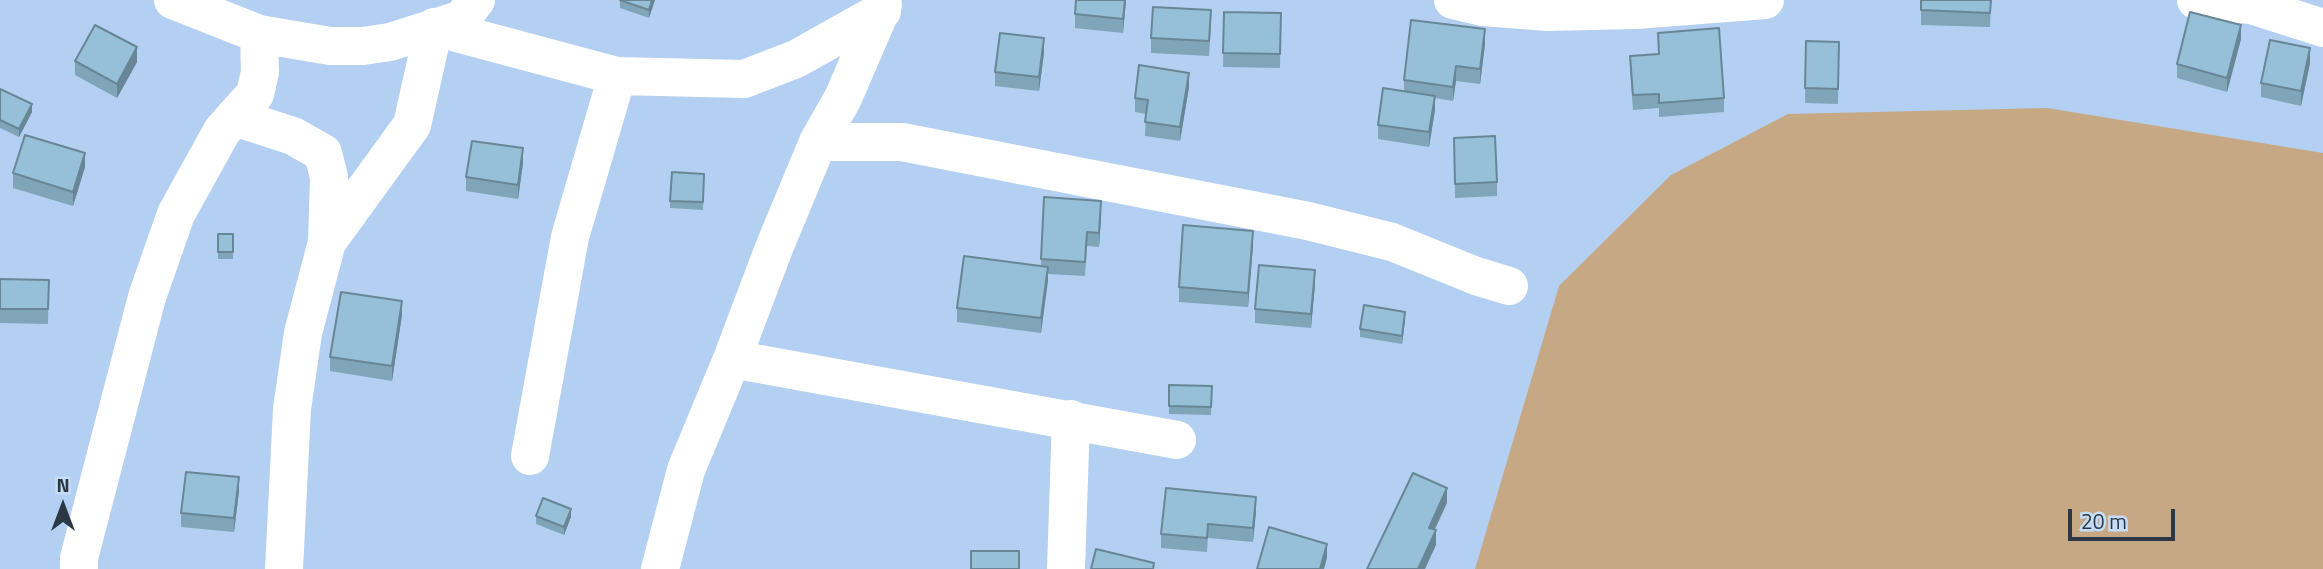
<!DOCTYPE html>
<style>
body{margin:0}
#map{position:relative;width:2323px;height:569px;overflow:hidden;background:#b3d0f2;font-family:"Titillium Web",sans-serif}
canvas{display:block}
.north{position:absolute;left:28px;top:471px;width:70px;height:70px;-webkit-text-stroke:5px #c6ddf8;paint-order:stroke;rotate:0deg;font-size:19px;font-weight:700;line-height:28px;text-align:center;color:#2c3845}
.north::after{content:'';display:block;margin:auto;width:24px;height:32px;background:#2c3845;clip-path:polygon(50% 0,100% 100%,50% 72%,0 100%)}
.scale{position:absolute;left:2068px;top:509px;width:107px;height:32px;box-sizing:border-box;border:4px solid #2c3845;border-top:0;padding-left:9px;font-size:21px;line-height:24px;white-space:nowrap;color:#2c3845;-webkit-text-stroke:5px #c6ddf8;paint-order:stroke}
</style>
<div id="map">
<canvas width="2323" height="569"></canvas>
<div class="north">N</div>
<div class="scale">20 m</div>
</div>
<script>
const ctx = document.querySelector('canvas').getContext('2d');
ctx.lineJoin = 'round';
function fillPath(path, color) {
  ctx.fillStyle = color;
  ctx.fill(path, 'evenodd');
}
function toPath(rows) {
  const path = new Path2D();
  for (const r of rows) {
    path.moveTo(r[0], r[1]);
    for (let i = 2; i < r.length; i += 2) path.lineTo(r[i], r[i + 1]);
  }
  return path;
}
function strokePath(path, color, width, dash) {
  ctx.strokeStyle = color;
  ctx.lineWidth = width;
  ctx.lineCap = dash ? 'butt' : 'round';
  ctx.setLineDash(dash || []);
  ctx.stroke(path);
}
const green = toPath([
 [2047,108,2323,153,2323,569,1475,569,1559,286,1671,175,1788,114]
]);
const street = toPath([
 [173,0,259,34,330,46,363,46,390,42,462,19,476,0],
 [1453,0,1483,7,1548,12,1636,10,1765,0],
 [2196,0,2251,5,2323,28],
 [234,117,293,136,323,153,329,177,327,242,303,333,292,409,284,569],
 [818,142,902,142,1308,221,1392,242,1476,276,1509,286],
 [327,242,412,125,434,27,617,76,744,79,796,59,882,11],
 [732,359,1177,440],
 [530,456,570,237,617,76],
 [79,569,79,558,147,297,176,214,222,131,255,94,260,72,259,34],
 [660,569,686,470,732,359,774,248,818,142,843,98,883,5],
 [1066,569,1071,419]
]);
const wall = toPath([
 [620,0,655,0,649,18,620,8],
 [1126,0,1123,33,1075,28,1075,14],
 [1921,0,1991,0,1990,27,1921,25],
 [1224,12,1281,13,1280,68,1223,67],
 [1211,25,1209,56,1151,53,1151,38],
 [1658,33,1724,98,1724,112,1659,117,1659,108,1633,110,1630,70,1630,56,1658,54],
 [2241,39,2227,92,2177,78,2177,64],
 [1806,41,1839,42,1838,104,1805,103],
 [1485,44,1480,84,1456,81,1453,101,1435,98,1435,110,1429,147,1378,139,1378,125,1404,91,1404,80],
 [1044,53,1039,91,995,86,995,72],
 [75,61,137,62,117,98,75,75],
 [2310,63,2301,106,2261,97,2261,83],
 [1189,87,1180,141,1145,136,1146,114,1135,112,1135,98],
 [0,89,32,112,19,137,0,128],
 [1454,138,1497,182,1497,196,1455,198],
 [523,163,518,199,466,191,466,177],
 [85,167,73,206,13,188,13,173],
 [704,174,703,210,670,208,670,201],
 [1101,215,1099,247,1087,246,1085,276,1048,274,1041,333,957,322,957,308,1041,266,1041,259],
 [218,234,233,234,233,259,218,259],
 [1253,245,1248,307,1179,302,1179,287],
 [0,279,49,280,48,324,0,323],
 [1315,284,1311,328,1255,323,1255,309],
 [402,315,392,381,330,371,330,357],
 [1405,320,1402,344,1360,337,1360,329],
 [1169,385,1212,386,1211,415,1169,414],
 [239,491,234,532,181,527,181,513],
 [1256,511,1253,542,1208,538,1207,552,1161,548,1161,534],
 [536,516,571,517,564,535,536,524]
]);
const shadedWall = toPath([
 [652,0,655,0,649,18,649,10],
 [1125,0,1126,0,1123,33,1123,19],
 [2241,25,2241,39,2227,92,2227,78],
 [1485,29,1485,44,1480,84,1480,69],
 [1044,38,1044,53,1039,91,1039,77],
 [137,47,137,62,117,98,117,84],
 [2310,48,2310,63,2301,106,2301,91],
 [1456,66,1456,81,1453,101,1453,87],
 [1189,73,1189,87,1180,141,1180,127],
 [1435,96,1435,110,1429,147,1429,132],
 [32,104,32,112,19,137,19,129],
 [523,148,523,163,518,199,518,185],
 [85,153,85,167,73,206,73,192],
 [1101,201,1101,215,1099,247,1099,233],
 [1253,231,1253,245,1248,307,1248,293],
 [1048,267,1048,281,1041,333,1041,318],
 [1315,270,1315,284,1311,328,1311,314],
 [402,301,402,315,392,381,392,366],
 [1405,312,1405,320,1402,344,1402,336],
 [239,477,239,491,234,532,234,518],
 [1447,488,1447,503,1429,542,1429,528],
 [1256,497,1256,511,1253,542,1253,528],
 [571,509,571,517,564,535,564,527],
 [1436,530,1436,545,1425,569,1418,569],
 [1327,544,1327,558,1324,569,1320,569]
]);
const building = toPath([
 [620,0,652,0,649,10,620,0],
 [1076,0,1125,0,1123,19,1075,14,1076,0],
 [1921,0,1991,0,1990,13,1921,10,1921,0],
 [1153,7,1211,10,1209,41,1151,38,1153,7],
 [1224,12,1281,13,1280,54,1223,53,1224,12],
 [2190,12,2241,25,2227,78,2177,64,2190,12],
 [1411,20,1485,29,1480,69,1456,66,1453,87,1404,80,1411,20],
 [95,25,137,47,117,84,75,61,95,25],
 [1719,28,1724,98,1659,103,1659,94,1633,95,1630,56,1659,54,1658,33,1719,28],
 [1000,33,1044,38,1039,77,995,72,1000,33],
 [2270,40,2310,48,2301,91,2261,83,2270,40],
 [1806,41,1839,42,1838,89,1805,88,1806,41],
 [1139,65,1189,73,1180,127,1145,122,1148,100,1135,98,1139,65],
 [1383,88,1435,96,1429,132,1378,125,1383,88],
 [0,89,32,104,19,129,0,120,0,89],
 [25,135,85,153,73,192,13,173,25,135],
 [1495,136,1497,182,1455,184,1454,138,1495,136],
 [472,141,523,148,518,185,466,177,472,141],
 [672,172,704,174,703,202,670,201,672,172],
 [1044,197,1101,201,1099,233,1087,232,1085,262,1041,259,1044,197],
 [1183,225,1253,231,1248,293,1179,287,1183,225],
 [218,234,233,234,233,252,218,252,218,234],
 [964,256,1048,267,1041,318,957,308,964,256],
 [1259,265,1315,270,1311,314,1255,309,1259,265],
 [0,279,49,280,48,309,0,309,0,279],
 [341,292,402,301,392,366,330,357,341,292],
 [1364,305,1405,312,1402,336,1360,329,1364,305],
 [1169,385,1212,386,1211,407,1169,406,1169,385],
 [186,472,239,477,234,518,181,513,186,472],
 [1413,473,1447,488,1429,528,1436,530,1418,569,1367,569,1413,473],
 [1166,488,1256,497,1253,528,1208,524,1207,538,1161,534,1166,488],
 [543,498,571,509,564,527,536,516,543,498],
 [1269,527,1327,544,1320,569,1257,569,1269,527],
 [1096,549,1154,563,1153,569,1091,569,1096,549],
 [971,551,1019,551,1019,569,971,569,971,551]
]);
fillPath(green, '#c6a884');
strokePath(street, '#fff', 38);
fillPath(wall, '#80a5b9');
fillPath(shadedWall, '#688696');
fillPath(building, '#95c0d7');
strokePath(building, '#688696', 2);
</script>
